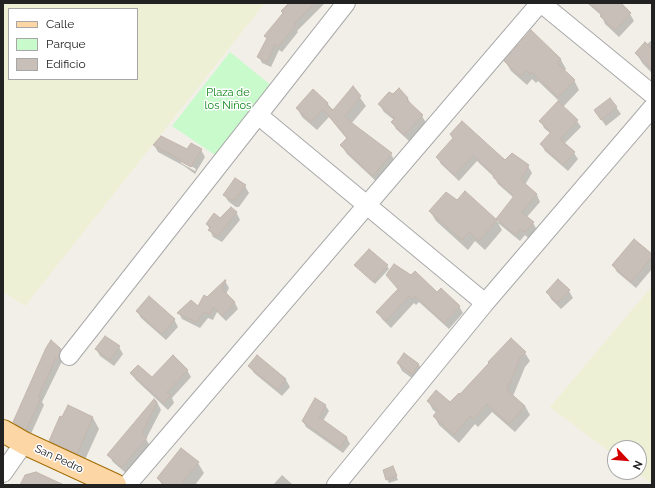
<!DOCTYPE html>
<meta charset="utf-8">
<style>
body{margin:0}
#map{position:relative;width:655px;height:488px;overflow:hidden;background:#f2efe9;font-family:Raleway,sans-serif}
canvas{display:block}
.frame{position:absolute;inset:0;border:4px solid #222;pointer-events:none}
.legend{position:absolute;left:8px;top:8px;width:130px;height:72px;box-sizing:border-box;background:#fff;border:1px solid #a7a7a7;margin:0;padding:5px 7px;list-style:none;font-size:12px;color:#222}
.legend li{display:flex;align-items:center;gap:8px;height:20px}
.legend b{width:20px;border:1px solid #a7a7a7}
.north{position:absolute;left:607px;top:440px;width:40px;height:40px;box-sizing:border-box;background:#fff;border:1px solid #a7a7a7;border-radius:50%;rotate:116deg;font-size:11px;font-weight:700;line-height:16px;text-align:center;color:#222}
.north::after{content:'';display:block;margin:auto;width:14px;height:18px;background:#d40000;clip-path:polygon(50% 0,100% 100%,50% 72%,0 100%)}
</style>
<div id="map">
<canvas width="655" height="488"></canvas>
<div class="frame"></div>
<ul class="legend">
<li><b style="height:5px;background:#fcd6a4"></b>Calle</li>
<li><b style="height:11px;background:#c8facc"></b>Parque</li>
<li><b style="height:11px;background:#c7bfb8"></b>Edificio</li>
</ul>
<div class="north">N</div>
</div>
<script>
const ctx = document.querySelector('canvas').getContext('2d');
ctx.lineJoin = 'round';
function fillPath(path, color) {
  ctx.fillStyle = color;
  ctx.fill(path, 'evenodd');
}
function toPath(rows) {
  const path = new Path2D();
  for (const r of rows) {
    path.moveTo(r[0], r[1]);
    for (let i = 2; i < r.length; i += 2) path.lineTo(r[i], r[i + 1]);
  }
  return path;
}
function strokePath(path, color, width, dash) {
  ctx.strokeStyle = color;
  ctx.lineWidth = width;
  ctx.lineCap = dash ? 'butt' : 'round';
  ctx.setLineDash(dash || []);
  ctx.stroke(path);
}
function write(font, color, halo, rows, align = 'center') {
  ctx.font = font + ' Raleway,sans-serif';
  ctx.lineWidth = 3;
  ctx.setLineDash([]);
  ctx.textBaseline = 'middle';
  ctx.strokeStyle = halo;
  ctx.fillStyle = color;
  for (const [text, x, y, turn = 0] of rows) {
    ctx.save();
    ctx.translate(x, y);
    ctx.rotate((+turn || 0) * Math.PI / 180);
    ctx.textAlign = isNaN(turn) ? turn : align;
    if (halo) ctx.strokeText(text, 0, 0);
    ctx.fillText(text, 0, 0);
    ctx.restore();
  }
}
const farmland = toPath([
 [3,3,265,3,25,306,3,292],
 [9,9,137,9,137,79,9,79],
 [652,286,652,484,636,472,639,472,639,448,615,448,615,456,550,407]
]);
const park = toPath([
 [230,52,273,87,218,157,172,126]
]);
const shadow = toPath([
 [291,3,325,3,297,31,298,32,282,52,279,50,271,67,262,63,259,57,267,39,265,36],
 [587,3,619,3,630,14,634,21,619,37,605,24,602,16],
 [531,32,561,60,566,69,564,71,574,80,579,90,563,107,577,121,581,127,564,144,574,153,578,159,568,171,545,151,541,144,551,134,544,128,541,121,559,101,538,81,536,83,532,79,527,85,511,71,505,61],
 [652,40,652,73,643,64,636,53],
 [353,88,366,106,351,124,391,154,396,163,379,184,347,154,341,145,347,139,329,117,317,130,302,117,297,108,328,104,333,111],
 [399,90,408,99,412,106,422,116,426,123,409,141,396,129,392,122,394,120,384,112,379,104,393,96],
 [616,107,621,114,606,126,595,111],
 [451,135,505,162,528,166,532,173,525,185,537,195,540,202,526,218,533,223,537,230,529,239,525,235,520,241,498,223,502,230,485,250,475,241,468,250,436,221,430,211,457,202,465,192,499,223,497,219,514,198,498,184,494,177,477,161,459,181,441,164,437,157,454,139],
 [154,145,187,151,201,150,205,157,195,174,184,166,158,152],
 [181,160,196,169,195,171,181,163],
 [245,186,249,193,239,207,236,207,229,202,224,195],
 [236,212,240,220,222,242,213,237,207,224],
 [652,255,652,269,636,288,617,272,613,265],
 [356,265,387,266,389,269,375,284],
 [388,275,437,293,459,306,463,313,449,329,419,302,416,305,414,303,391,328,382,319,378,312,399,290],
 [225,281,229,288,226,294,235,303,238,309,226,321,217,312,213,320,208,318,200,328,182,319,179,313,198,308],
 [569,291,573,298,561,309,551,299,547,292],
 [137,311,174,319,178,327,166,340,141,318],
 [105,337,119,347,123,354,114,366,100,356,96,349],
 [60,350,64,357,42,402,44,405,30,436,18,429,14,422],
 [525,353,530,361,525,367,513,396,525,406,530,415,515,432,492,412,478,427,475,424,459,443,439,425,434,416,437,413,433,410,428,401,450,404,460,395],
 [404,355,419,365,423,372,416,381,402,371,398,363],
 [257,356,286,380,290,387,282,396,254,373,249,366],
 [187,370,191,377,172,398,174,403,168,410,136,380,131,373,152,379],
 [157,402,161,410,146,439,150,446,127,474,113,462,109,455],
 [325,405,329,411,323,421,347,438,350,444,343,453,306,427,303,421],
 [68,406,93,418,99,429,83,464,56,451,50,441],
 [198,463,204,473,195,485,162,485,158,478],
 [394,470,398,480,389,483,387,479],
 [282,475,293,485,273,485]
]);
const building = toPath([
 [289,3,315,3,294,24,295,26,278,47,275,44,267,62,257,57,267,38,264,36,283,13,281,11,289,3],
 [589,3,621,3,631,13,615,30,600,16,602,14,589,3],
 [531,30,561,59,557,63,575,80,558,97,532,72,530,74,526,70,521,76,504,61,531,30],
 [645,42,652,49,652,69,635,53,645,42],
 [353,86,361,96,344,117,392,153,373,176,340,145,347,138,323,109,311,122,296,108,313,89,328,103,327,105,333,110,353,86],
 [399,88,408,98,407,100,423,115,404,135,391,122,395,118,378,104,389,92,393,94,399,88],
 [610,98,617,107,601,120,594,110,610,98],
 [558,101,578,120,560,139,575,152,563,165,540,144,551,132,539,121,558,101],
 [462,121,505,160,512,153,529,165,521,180,537,194,521,212,534,222,525,232,520,229,516,235,496,219,514,196,493,177,494,175,473,155,454,175,436,157,453,138,450,134,462,121],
 [161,136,187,149,191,143,202,149,191,167,180,161,181,160,153,145,161,136],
 [235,178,246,185,235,200,231,200,223,195,235,178],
 [465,191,497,220,479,241,469,232,462,240,429,211,446,192,457,200,465,191],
 [231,207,237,212,218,236,208,230,211,227,206,224,214,213,220,218,231,207],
 [634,239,652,254,652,257,631,282,612,265,634,239],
 [369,249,388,265,373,282,354,265,369,249],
 [394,264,411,275,415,271,437,292,441,288,460,306,444,323,415,296,412,299,409,296,386,321,376,312,398,289,386,275,394,264],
 [558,279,570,290,557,303,546,292,558,279],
 [225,280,226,280,222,289,235,302,222,316,213,307,210,314,204,312,196,322,177,313,191,300,198,306,204,295,207,297,225,280],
 [149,296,175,319,162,334,136,311,149,296],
 [105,336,120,346,110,360,95,349,105,336],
 [511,338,526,352,520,358,507,390,525,406,509,424,487,404,473,419,470,416,454,435,433,416,438,410,427,401,436,390,450,402,459,393,460,394,489,363,488,362,511,338],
 [51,340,61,349,59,356,57,359,56,358,38,397,41,398,26,430,13,422,46,348,51,340],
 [404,353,419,364,412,374,397,363,404,353],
 [173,355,188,370,167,392,171,395,164,403,130,373,138,365,152,377,173,355],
 [257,355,286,379,278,390,248,366,257,355],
 [315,398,326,405,319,417,347,437,340,448,302,421,315,398],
 [154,399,157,402,142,434,147,438,122,467,107,455,154,399],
 [68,405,93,417,77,454,49,441,60,416,62,417,68,405],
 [181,448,199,462,180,485,165,485,157,478,181,448],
 [393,466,397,476,386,480,383,470,393,466],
 [36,472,64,485,20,485,25,475,36,472]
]);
const minor = toPath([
 [541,3,652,94],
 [258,115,485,303],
 [69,356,346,3],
 [3,473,24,443],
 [127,485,540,3],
 [336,485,485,303,652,108]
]);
const major = toPath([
 [3,431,24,443,115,485]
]);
const parkNames = [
 ["Plaza de",228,93],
 ["los Niños",228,106]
];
const streetNames = [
 ["San Pedro",59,459,25]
];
fillPath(farmland, '#eef0d5');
fillPath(park, '#c8facc');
fillPath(shadow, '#0003');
fillPath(building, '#c7bfb8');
strokePath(building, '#c4b6ab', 1);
strokePath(minor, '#a9a9a9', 20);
strokePath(major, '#a06b00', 24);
strokePath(minor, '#fff', 18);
strokePath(major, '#fcd6a4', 22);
write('11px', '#0c8416', '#fff', parkNames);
write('11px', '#222', '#fff', streetNames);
</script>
